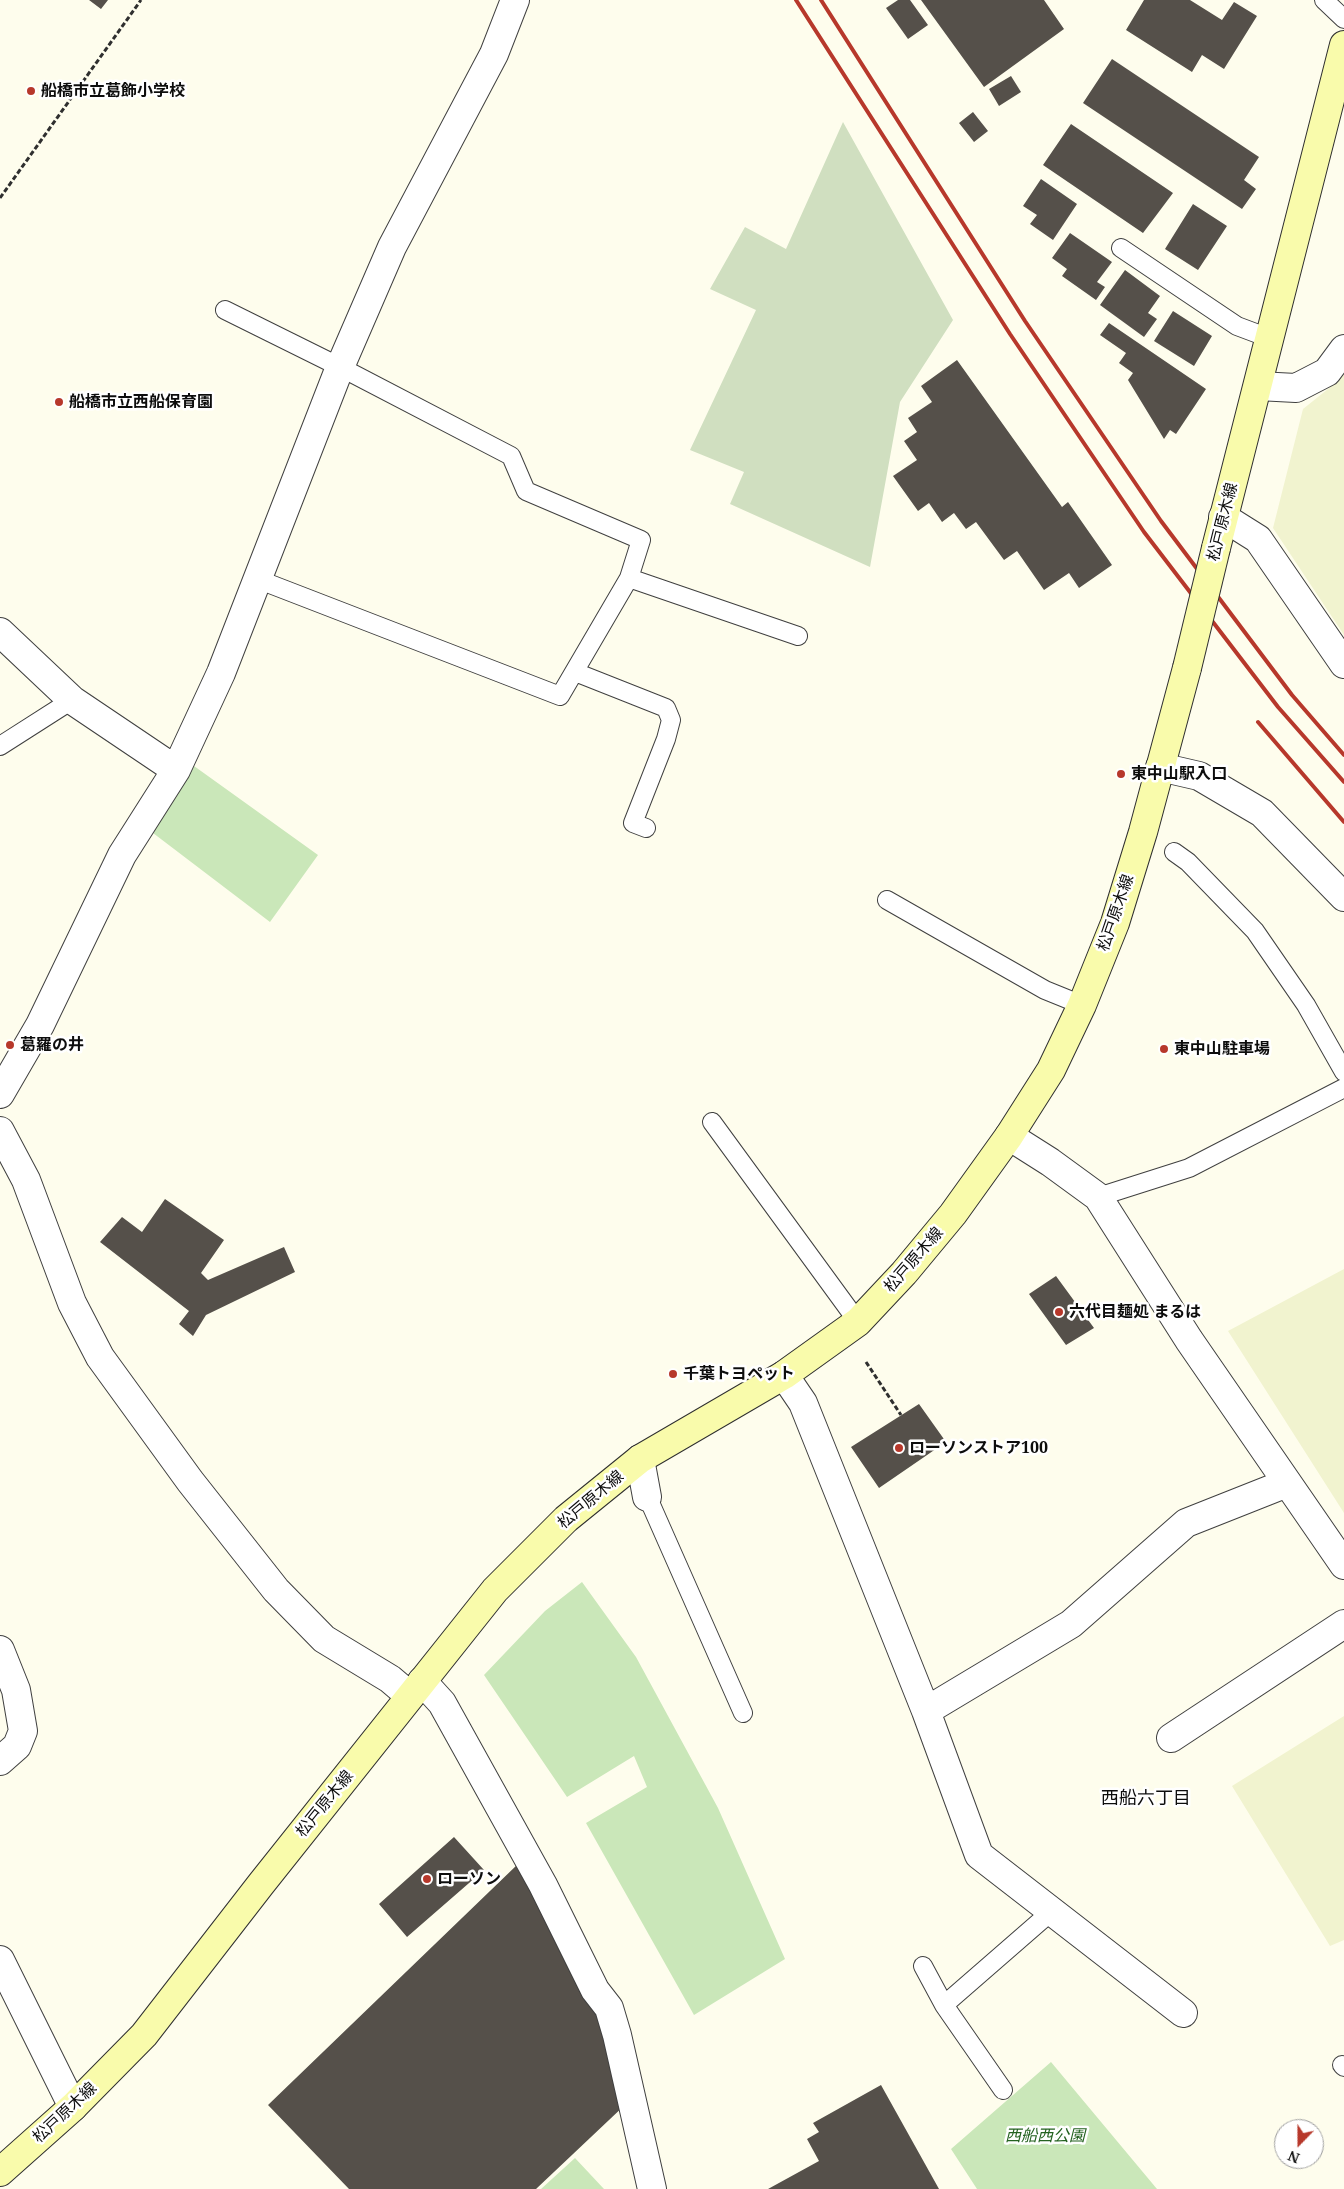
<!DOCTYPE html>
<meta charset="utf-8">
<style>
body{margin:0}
#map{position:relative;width:1344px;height:2189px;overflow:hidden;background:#fefded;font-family:"Noto Serif",serif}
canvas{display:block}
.north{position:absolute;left:1274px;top:2119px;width:50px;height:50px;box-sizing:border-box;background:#fff;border:1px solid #9e9e9e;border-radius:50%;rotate:202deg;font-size:14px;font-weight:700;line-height:20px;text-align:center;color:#0d0d0d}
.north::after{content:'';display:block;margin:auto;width:18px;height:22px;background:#b7382b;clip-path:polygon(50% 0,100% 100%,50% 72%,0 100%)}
</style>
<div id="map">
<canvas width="1344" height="2189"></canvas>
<div class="north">N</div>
</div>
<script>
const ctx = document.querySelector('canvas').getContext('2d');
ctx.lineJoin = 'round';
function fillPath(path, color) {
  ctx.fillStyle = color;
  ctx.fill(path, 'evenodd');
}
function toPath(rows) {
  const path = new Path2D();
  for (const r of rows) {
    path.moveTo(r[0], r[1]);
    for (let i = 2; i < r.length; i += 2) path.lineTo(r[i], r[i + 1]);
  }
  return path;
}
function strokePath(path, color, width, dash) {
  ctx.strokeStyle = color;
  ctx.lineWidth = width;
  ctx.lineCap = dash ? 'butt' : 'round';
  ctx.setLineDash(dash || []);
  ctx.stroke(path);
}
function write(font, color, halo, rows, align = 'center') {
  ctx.font = font + ' "Noto Serif","Noto Sans JP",serif';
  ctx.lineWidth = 5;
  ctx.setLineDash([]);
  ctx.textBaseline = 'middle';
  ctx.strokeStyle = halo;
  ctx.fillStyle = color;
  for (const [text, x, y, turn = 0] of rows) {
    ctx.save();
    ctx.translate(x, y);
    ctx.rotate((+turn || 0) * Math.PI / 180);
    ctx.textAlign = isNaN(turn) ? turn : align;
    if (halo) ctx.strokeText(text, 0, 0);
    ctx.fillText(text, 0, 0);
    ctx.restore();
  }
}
const farmland = toPath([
 [1344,371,1344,635,1273,528,1303,409,1333,385],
 [1344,1269,1344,1513,1228,1331],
 [1344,1716,1344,1940,1330,1946,1232,1786]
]);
const green = toPath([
 [194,766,318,855,270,922,153,833],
 [582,1582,636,1657,718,1808,785,1959,694,2015,586,1823,647,1787,634,1756,567,1797,484,1675,545,1611],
 [1051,2062,1157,2189,977,2189,951,2149],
 [575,2158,604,2189,541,2189]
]);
const cemetery = toPath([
 [843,122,953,320,900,402,870,567,730,504,744,472,690,450,756,310,710,289,745,227,786,249]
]);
const building = toPath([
 [89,0,108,0,101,9],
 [898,0,910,0,928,25,908,39,886,8],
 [921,0,1044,0,1064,29,984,87],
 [1144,0,1190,0,1222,20,1234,2,1257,16,1224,69,1202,55,1192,72,1126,30],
 [1112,59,1259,157,1244,180,1256,189,1242,209,1083,103],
 [1011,76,1021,92,999,106,989,89],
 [973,112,988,131,974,142,959,123],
 [1071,124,1173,193,1143,233,1043,165],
 [1041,179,1077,204,1053,240,1030,224,1037,215,1023,206],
 [1193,204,1227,226,1198,270,1165,249],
 [1070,233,1112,262,1097,282,1105,287,1096,300,1062,276,1067,269,1052,258],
 [1125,270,1160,296,1148,313,1157,319,1144,337,1100,305],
 [1173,311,1212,336,1194,366,1154,341],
 [1109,323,1206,389,1176,434,1170,430,1164,439,1128,380,1133,373,1119,363,1126,353,1100,335],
 [957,360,1062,507,1068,502,1112,565,1079,588,1069,573,1044,590,1017,551,1004,560,976,522,966,529,954,513,942,522,929,503,918,511,893,476,917,460,904,441,917,432,908,418,932,402,921,386],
 [165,1199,224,1240,201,1273,208,1280,284,1247,295,1272,206,1315,193,1336,179,1324,189,1311,100,1242,122,1217,142,1232],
 [1056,1276,1094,1328,1066,1345,1029,1294],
 [919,1404,946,1442,879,1488,851,1447],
 [454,1837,484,1870,407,1937,379,1904],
 [518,1864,608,2020,627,2103,536,2189,349,2189,268,2105],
 [881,2085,939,2189,768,2189,819,2161,807,2139,819,2132,813,2123]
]);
const path = toPath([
 [0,198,141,0],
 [866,1362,901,1415]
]);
const lane = toPath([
 [1324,0,1344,19],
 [1121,248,1237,326,1269,338],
 [225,310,340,367,511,456,526,491,641,540,629,578,560,696,257,579],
 [629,578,798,636],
 [575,672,666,708,671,720,666,739,633,823,646,828],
 [0,746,72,700],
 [1174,852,1188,862,1255,931,1306,1005,1344,1072],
 [887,900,1045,990,1082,1005],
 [712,1122,858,1322],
 [1098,1197,1189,1168,1344,1088],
 [648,1498,743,1713],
 [923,1966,944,2005,1003,2090],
 [944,2005,1052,1911],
 [1342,2065,1344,2067]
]);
const street = toPath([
 [1258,386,1296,388,1327,372,1344,349],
 [1223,517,1258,539,1344,664],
 [0,632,72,700,176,770],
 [1160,767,1199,776,1262,813,1344,897],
 [0,1094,40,1025,122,855,176,770,221,673,340,367,392,247,494,54,515,0],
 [0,1131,26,1180,72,1303,100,1357,190,1481,276,1590,324,1639,390,1679,410,1696],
 [1009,1136,1050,1162,1098,1197,1189,1340,1344,1565],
 [784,1375,803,1403,926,1711,979,1855,1183,2013],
 [640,1459,647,1497],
 [0,1650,16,1690,23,1731,17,1746,0,1761],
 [422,1681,442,1703,543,1885,595,1990,609,2008,617,2035,652,2189],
 [926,1711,1071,1624,1186,1523,1287,1483],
 [1171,1738,1344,1624],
 [0,1960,73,2107]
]);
const secondary = toPath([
 [1216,548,1344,45],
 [0,2172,73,2107,144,2035,261,1884,495,1590,566,1519,640,1459,784,1375,858,1322,904,1273,953,1214,1009,1136,1051,1070,1082,1005,1115,923,1143,832,1187,668]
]);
const rail = toPath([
 [796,0,1010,334,1144,532,1278,707,1344,782],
 [821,0,1025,321,1161,521,1292,695,1344,755],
 [1258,722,1344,822]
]);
const secondaryBridge = toPath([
 [1187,668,1216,548]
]);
const markers = [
 [31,91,5,"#b7382b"],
 [59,402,5,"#b7382b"],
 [1121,774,5,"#b7382b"],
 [10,1045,5,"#b7382b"],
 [1164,1049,5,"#b7382b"],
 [1059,1312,5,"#b7382b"],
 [673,1374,5,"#b7382b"],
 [899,1448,5,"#b7382b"],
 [427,1879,5,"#b7382b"]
];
const poiNames = [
 ["船橋市立葛飾小学校",41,91],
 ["船橋市立西船保育園",69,402],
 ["東中山駅入口",1131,774],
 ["葛羅の井",20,1045],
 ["東中山駐車場",1174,1049],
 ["六代目麺処 まるは",1069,1312],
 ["千葉トヨペット",683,1374],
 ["ローソンストア100",909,1448],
 ["ローソン",437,1879]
];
const streetNames = [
 ["松戸原木線",1223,522,-76],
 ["松戸原木線",1116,913,-71],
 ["松戸原木線",914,1260,-49],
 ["松戸原木線",591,1500,-40],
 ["松戸原木線",325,1804,-51],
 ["松戸原木線",65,2113,-43]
];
const parkNames = [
 ["西船西公園",1045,2136]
];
const neighbourhoodNames = [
 ["西船六丁目",1146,1799]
];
fillPath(farmland, '#f1f3cf');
fillPath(green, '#cae7b9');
fillPath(cemetery, '#d0dfc0');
fillPath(building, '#55504a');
strokePath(lane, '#404040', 20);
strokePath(street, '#404040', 30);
strokePath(secondary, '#2f2f2f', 30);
strokePath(path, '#2f2f2f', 3, [5, 2.5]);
strokePath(lane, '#fff', 18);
strokePath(street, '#fff', 28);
strokePath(secondary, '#f9fbab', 28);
strokePath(rail, '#b7382b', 4);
strokePath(secondaryBridge, '#2f2f2f', 30, []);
strokePath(secondaryBridge, '#f9fbab', 28);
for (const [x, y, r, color] of markers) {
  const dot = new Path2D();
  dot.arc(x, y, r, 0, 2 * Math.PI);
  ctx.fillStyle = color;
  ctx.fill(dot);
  strokePath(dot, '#fff', 2);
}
write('bold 16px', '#0d0d0d', '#fff', poiNames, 'left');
write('16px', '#0d0d0d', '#fff', streetNames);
write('italic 16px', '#246220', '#fff', parkNames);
write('18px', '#0d0d0d', '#fff', neighbourhoodNames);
</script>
